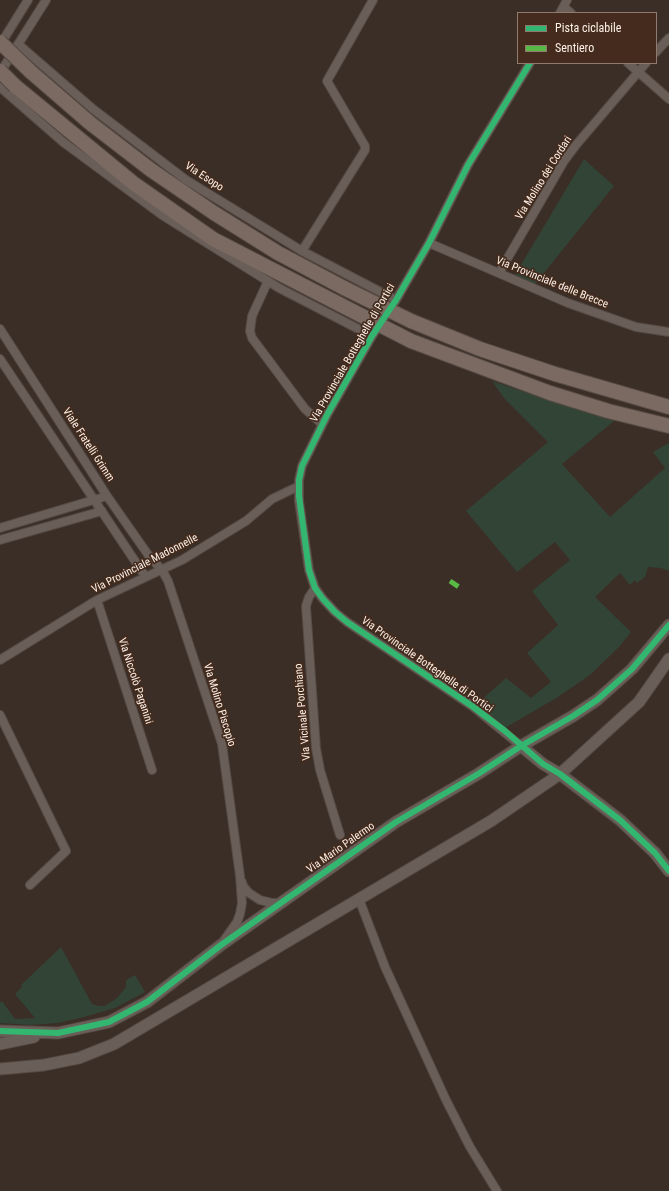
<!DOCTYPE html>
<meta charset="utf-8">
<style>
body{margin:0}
#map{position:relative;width:669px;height:1191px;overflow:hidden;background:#3b2e26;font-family:"Roboto Condensed",sans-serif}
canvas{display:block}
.legend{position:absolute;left:517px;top:12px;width:140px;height:52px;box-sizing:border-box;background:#442b1d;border:1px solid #8e7a6e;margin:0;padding:5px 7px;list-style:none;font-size:12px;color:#fdf0e8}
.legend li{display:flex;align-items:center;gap:8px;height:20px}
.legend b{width:20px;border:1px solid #8e7a6e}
</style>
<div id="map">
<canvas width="669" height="1191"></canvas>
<ul class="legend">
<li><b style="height:5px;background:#33b770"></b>Pista ciclabile</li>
<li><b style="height:5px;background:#58b947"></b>Sentiero</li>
</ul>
</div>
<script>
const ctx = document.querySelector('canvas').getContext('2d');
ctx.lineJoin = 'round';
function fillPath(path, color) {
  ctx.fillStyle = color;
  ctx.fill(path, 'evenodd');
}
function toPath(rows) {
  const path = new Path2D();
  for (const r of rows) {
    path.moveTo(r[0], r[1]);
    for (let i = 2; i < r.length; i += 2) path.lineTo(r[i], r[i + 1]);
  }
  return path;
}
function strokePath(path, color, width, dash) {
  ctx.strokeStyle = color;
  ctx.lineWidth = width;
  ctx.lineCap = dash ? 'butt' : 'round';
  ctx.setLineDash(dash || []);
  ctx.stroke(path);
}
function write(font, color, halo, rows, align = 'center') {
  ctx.font = font + ' "Roboto Condensed",sans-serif';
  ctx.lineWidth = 3.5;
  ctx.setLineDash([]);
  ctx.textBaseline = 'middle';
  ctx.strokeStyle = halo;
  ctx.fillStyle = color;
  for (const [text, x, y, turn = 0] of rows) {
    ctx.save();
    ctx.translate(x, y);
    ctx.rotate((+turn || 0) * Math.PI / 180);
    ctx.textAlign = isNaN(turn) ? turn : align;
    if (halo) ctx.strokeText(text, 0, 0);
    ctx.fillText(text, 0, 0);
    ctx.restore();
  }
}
const green = toPath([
 [584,159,614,186,535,284,515,275],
 [492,381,554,402,615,420,562,464,610,517,665,468,653,452,669,443,669,571,661,568,648,567,645,577,637,583,635,580,630,585,620,573,595,597,631,632,619,647,590,675,558,697,505,728,478,705,479,702,506,678,531,698,551,682,527,653,558,625,532,591,570,560,555,542,517,572,466,511,548,442,504,398],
 [61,947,92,1004,99,1006,105,1006,117,998,126,987,126,980,135,975,145,992,115,1008,84,1017,58,1023,30,1025,0,1023,0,1003,2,1001,15,1019,35,1018,15,994,22,987,21,985]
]);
const street = toPath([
 [564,7,571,13],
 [560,13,567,0],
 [18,44,93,109,186,180,302,251,396,300],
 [0,45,28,0],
 [656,52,669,38],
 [628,63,669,99],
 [0,73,46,0],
 [0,87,63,142,162,215,279,288,372,336],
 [429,243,568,303,636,327,669,332],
 [302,251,365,150,365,146,327,81,373,0],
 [499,273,564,161,576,145,646,63],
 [268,281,252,316,250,331,252,338,305,409,322,424],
 [0,329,107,496,149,556,162,570,168,581,222,744,240,876,242,903,240,914,237,922,225,939],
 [0,359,145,576],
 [0,528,107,496],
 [0,540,102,511],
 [315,588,309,597,306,606,316,748,320,770,340,835],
 [97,600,152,770],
 [0,660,97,600,182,560,246,521,272,499,299,486],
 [0,715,66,851,30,885],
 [521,746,472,706,347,622,335,612,323,599,315,588,309,570,299,501,299,480,302,466,327,415,372,336,396,300,429,243,468,165,530,63],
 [242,882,243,886,249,893,260,900,272,903,280,903],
 [359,899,385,967,446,1100,470,1147,497,1191]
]);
const secondary = toPath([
 [521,746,543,764,560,774,620,820,655,853,669,871],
 [0,1031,58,1033,109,1022,147,1002,221,945,396,822,478,774,521,746,573,716,597,700,632,669,669,625],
 [0,1044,34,1037],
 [0,1069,44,1065,79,1058,114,1044,491,821,560,774,639,702,669,659]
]);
const highway = toPath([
 [31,72,90,123,151,170,214,213,278,253,344,288],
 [15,86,133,183,213,239,339,304],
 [411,321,480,349,555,374,669,407],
 [411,341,550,393,608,411,669,426]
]);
const highwayBridge = toPath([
 [0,42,31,72],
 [0,71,15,86],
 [344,288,411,321],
 [339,304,411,341]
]);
const quiet = toPath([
 [450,581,459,587]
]);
const cycleway = toPath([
 [530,63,468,165,429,243,396,300,372,336,327,415,302,466,299,480,299,496,309,570,315,588,323,599,335,612,347,622,472,706,505,731,543,764,560,774,620,820,655,853,669,871],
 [0,1031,58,1033,109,1022,147,1002,221,945,396,822,478,774,521,746,573,716,597,700,632,669,669,625]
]);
const streetNames = [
 ["Via Esopo",204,177,33],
 ["Via Molino dei Cordari",544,178,-58],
 ["Via Provinciale delle Brecce",552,283,22],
 ["Via Provinciale Botteghelle di Portici",353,353,-60],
 ["Viale Fratelli Grimm",88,445,57],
 ["Via Provinciale Madonnelle",145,564,-27],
 ["Via Provinciale Botteghelle di Portici",427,665,35],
 ["Via Niccolò Paganini",135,681,72],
 ["Via Molino Piscopio",219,705,73],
 ["Via Vicinale Porchiano",303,712,-95],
 ["Via Mario Palermo",341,848,-35]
];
fillPath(green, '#324435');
strokePath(street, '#554a43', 10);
strokePath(secondary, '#554a43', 13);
strokePath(highway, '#554a43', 16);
strokePath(street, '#695e58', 8);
strokePath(secondary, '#695e58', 11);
strokePath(highway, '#7a6a62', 14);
strokePath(highwayBridge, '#554a43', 16, []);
strokePath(highwayBridge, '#7a6a62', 14);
strokePath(quiet, '#58b947', 5, [10, 5]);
strokePath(cycleway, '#33b770', 6);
write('11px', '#fdf0e8', '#442b1d', streetNames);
</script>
